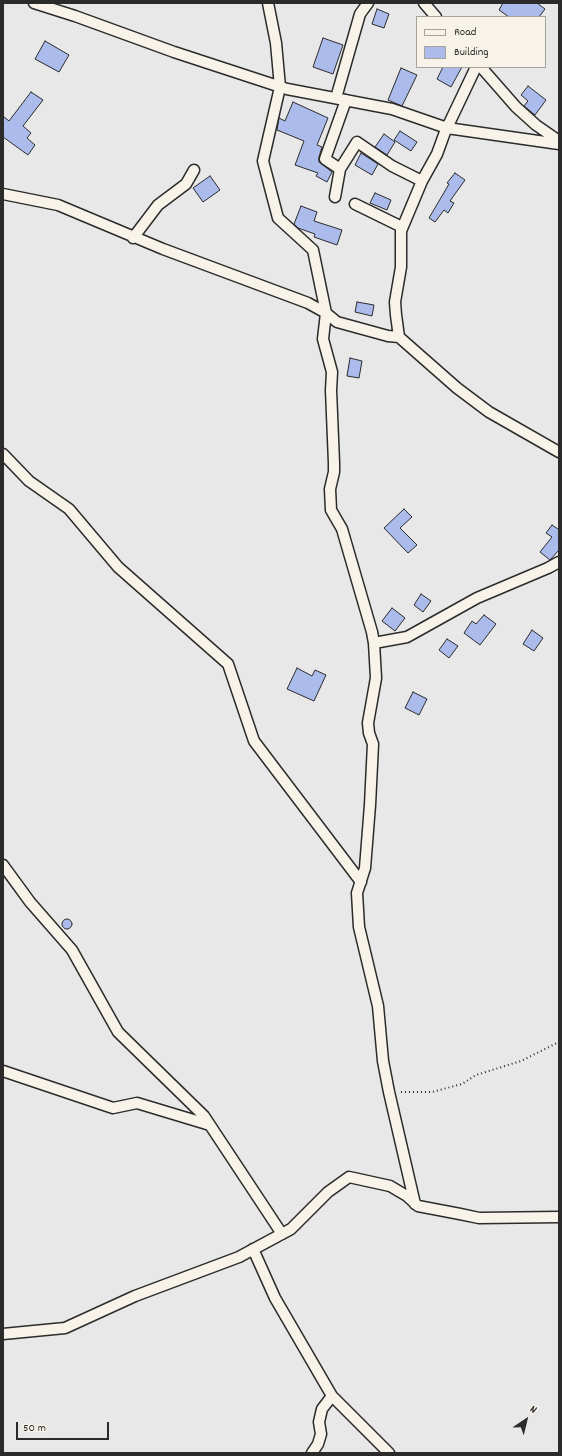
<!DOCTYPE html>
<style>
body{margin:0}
#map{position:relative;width:562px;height:1456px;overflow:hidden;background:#e8e8e9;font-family:Dekko,sans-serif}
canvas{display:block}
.frame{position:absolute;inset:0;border:4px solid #2b2b2b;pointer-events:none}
.legend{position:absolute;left:416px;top:16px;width:130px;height:52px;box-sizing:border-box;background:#f7f3e8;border:1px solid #a5a39c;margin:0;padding:5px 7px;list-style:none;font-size:12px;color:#2b2b2b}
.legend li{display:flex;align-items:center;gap:8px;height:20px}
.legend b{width:20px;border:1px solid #a5a39c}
.north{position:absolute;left:506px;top:1400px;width:40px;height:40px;-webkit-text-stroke:3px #f7f3e8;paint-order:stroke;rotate:35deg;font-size:11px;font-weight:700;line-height:16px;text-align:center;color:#2b2b2b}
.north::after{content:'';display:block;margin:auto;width:14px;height:18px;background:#2b2b2b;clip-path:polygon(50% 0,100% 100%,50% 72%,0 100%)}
.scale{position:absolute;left:16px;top:1422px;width:93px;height:18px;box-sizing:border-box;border:2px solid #2b2b2b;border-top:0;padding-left:5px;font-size:12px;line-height:14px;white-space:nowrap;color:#2b2b2b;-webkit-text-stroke:3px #f7f3e8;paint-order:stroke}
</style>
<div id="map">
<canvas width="562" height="1456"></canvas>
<div class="frame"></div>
<ul class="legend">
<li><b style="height:5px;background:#f7f3e8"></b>Road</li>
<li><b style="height:11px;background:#abbcec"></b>Building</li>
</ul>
<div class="north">N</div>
<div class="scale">50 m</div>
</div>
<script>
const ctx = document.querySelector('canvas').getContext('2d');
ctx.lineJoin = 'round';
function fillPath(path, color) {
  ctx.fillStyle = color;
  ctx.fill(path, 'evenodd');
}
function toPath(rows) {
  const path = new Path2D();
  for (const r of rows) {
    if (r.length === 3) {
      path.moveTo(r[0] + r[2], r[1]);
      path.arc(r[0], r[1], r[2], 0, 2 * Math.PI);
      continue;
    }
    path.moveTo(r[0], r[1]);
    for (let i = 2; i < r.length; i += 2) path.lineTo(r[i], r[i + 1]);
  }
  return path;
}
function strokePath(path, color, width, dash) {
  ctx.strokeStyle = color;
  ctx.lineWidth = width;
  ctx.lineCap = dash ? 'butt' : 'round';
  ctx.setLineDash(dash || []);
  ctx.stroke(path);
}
const building = toPath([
 [503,3,537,3,545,9,539,17,509,17,499,10,503,3],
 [377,9,389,14,384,28,372,24,377,9],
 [323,38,343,45,333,74,313,67,323,38],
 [45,41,69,55,59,72,35,59,45,41],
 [443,67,462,67,451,87,437,79,443,67],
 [401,68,417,75,402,106,388,100,401,68],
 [528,86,546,100,535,115,524,106,528,101,521,95,528,86],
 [31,92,43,100,23,126,31,133,27,138,35,145,28,155,3,137,3,116,9,121,31,92],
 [293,102,328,118,317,145,322,147,319,157,319,162,332,172,327,182,316,176,318,173,295,165,304,141,277,130,279,118,285,121,293,102],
 [400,131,417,142,411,151,394,140,400,131],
 [384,134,395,142,387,155,375,147,384,134],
 [361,153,378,164,372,175,355,165,361,153],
 [455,173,465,180,450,201,454,203,448,213,444,210,435,222,429,218,449,184,447,183,455,173],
 [210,176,220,190,203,202,193,188,210,176],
 [375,193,391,200,387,210,370,203,375,193],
 [301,206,317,212,314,221,342,230,337,245,314,237,315,234,298,228,294,224,301,206],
 [357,302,374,305,372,316,355,312,357,302],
 [350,358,362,361,359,378,347,376,350,358],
 [404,509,412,517,400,528,417,545,408,553,384,528,404,509],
 [552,525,558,529,559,528,559,550,550,560,540,552,552,537,546,533,552,525],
 [421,594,431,601,423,612,414,605,421,594],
 [392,608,405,618,395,631,382,621,392,608],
 [484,615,496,624,480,645,464,633,472,621,476,624,484,615],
 [532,630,543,638,534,651,523,644,532,630],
 [447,639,458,646,449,658,439,650,447,639],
 [297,668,312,676,315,670,326,675,314,701,287,689,297,668],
 [413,692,427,699,419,715,405,708,413,692],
 [67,924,5]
]);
const path = toPath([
 [401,1092,432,1092,462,1084,476,1075,521,1061,559,1042]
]);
const street = toPath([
 [34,3,75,16,174,52,287,89,392,109,447,128,559,144],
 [268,3,276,43,280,87,263,161,278,218,313,250,326,313,323,339,332,372,331,390,334,463,334,472,330,489,331,510,342,529,372,632,374,643,376,678,368,723,369,733,373,744,370,805,365,868,357,893,359,927,378,1006,383,1061,389,1092,415,1204],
 [424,3,436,17],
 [481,67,516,107,536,125,559,141],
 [336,98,360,14,368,3],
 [340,169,325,159,346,100],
 [3,194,58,205,163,249,308,303,326,313,337,322,388,336,399,337,457,388,489,412,559,452],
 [335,197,340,169,357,142,392,166,422,181],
 [355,204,402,227],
 [133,238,158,205,186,184,194,170],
 [399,337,396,315,395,302,401,267,401,231,422,181,437,154,445,132,476,67],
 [3,454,29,481,69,509,118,567,228,664,254,741,361,882],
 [374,643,407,637,477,598,548,568,559,562],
 [3,865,30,902,72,950,118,1032,204,1116,282,1234],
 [3,1071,113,1108,137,1103,210,1125],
 [253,1249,275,1298,332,1396],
 [3,1334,65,1328,135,1296,239,1257,291,1229,328,1192,349,1177,390,1186,407,1196,418,1206,460,1214,479,1218,559,1217],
 [312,1453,318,1444,321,1434,319,1422,322,1409,332,1396,389,1453]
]);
fillPath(building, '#abbcec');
strokePath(building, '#2b2b2b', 1);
strokePath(street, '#2b2b2b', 13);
strokePath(path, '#2b2b2b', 2, [1, 3]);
strokePath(street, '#f7f3e8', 10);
</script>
